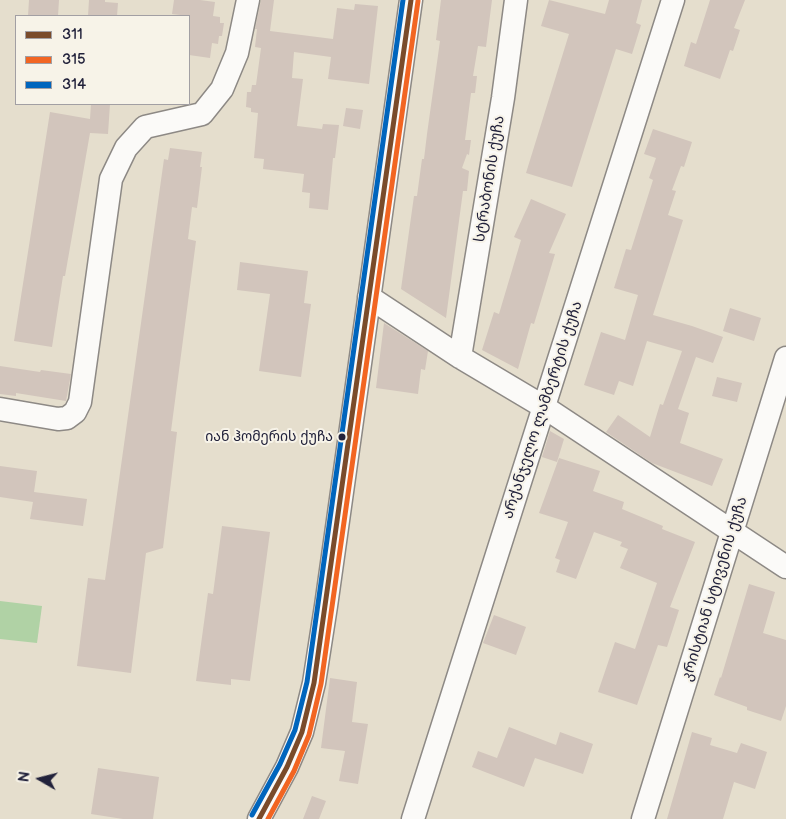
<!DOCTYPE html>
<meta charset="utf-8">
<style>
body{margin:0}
#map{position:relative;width:786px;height:819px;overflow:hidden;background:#e5decd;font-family:"Balsamiq Sans",sans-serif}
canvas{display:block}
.legend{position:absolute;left:15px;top:15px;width:175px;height:90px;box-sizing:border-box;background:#f7f3e8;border:1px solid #a29fa3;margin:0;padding:6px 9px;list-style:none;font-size:15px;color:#22223b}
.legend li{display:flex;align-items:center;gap:10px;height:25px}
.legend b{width:25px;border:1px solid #a29fa3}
.north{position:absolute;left:15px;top:754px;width:50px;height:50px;-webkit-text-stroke:4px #f7f3e8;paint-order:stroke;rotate:278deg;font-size:14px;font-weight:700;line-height:20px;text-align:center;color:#22223b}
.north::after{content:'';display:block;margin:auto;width:18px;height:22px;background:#22223b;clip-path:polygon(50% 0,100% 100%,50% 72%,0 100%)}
</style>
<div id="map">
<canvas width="786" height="819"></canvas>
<ul class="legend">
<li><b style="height:6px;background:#7a4b2a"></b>311</li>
<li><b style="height:6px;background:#f26522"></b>315</li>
<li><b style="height:6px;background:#0065bd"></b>314</li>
</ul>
<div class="north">N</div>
</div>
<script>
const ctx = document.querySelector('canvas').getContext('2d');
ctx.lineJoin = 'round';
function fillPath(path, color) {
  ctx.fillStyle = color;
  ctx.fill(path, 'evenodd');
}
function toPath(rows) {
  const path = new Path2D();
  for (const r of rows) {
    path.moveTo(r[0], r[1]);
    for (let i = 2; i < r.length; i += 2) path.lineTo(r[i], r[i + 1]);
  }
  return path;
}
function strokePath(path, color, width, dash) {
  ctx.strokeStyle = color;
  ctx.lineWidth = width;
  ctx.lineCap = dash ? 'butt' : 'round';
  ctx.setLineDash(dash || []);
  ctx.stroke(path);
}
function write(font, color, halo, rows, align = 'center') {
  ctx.font = font + ' "Balsamiq Sans","Noto Sans Georgian",sans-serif';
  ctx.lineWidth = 4;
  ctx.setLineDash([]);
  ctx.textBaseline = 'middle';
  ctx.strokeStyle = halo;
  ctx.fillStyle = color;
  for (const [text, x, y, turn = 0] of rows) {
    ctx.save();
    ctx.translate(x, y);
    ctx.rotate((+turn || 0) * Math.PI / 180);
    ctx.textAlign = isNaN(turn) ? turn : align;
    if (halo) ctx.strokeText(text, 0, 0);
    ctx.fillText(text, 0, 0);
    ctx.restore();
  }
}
const green = toPath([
 [0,601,42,606,37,643,0,639]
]);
const building = toPath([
 [29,0,59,0,58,16,28,16],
 [89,0,105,0,105,2,118,3,117,16,88,16],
 [174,0,200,0,215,2,213,16,220,17,220,23,224,23,222,36,219,36,218,44,212,43,210,58,189,55,189,16,172,14],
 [261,0,274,0,270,31,333,39,337,8,354,10,355,4,378,6,369,84,328,79,331,57,294,52,292,78,303,79,297,126,322,129,323,124,339,125,335,158,333,158,328,210,309,208,310,193,302,192,304,174,263,169,264,159,254,158,258,113,251,112,251,108,246,107,247,92,251,92,252,85,256,85,261,48,255,47,257,29,255,29],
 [441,0,492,0,486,47,478,46,473,76,477,76,475,93,471,93,465,140,471,140,469,155,467,154,462,168,469,171,467,191,463,191,446,318,401,289,414,196,417,196,422,159,424,159,427,134,440,41,436,40],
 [549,0,605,14,609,0,642,0,636,23,641,25,632,54,616,49,572,187,526,173,569,34,541,26],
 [710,0,745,0,734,28,740,30,733,51,730,50,720,79,684,66,691,42,696,44],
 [91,104,110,104,108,134,90,133,65,276,63,276,52,347,14,341,50,112,90,119],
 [346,108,363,110,360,129,343,126],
 [653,129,692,142,684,167,681,166,672,190,676,191,668,215,683,220,653,315,692,326,723,337,713,363,696,357,678,409,689,413,680,443,723,459,712,486,652,463,606,432,618,415,650,437,660,404,663,405,682,351,647,341,633,386,619,381,614,395,584,385,601,332,625,340,638,295,614,288,626,249,631,250,653,180,649,178,656,158,644,154],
 [170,148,202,152,200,167,202,167,197,208,192,207,188,239,196,241,171,431,177,432,163,548,146,553,131,673,77,666,88,578,105,580,164,159,168,160],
 [531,199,566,214,549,253,555,254,534,324,531,323,518,369,482,350,494,312,499,314,521,240,514,237],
 [240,262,308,271,304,303,311,304,301,377,259,371,270,294,237,290],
 [730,308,761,318,754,341,723,331],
 [384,323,428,351,425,370,421,369,418,394,376,388],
 [0,366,40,372,41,370,71,374,66,401,16,393,16,396,0,394],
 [717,377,742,383,737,402,712,396],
 [550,431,564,439,557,462,542,457],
 [559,458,600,471,593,491,624,502,622,509,663,526,662,529,695,542,670,607,679,610,667,647,658,645,637,705,598,692,615,642,635,649,657,583,620,568,628,549,620,546,622,542,594,532,576,579,556,572,560,560,555,558,568,522,539,513],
 [0,466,37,471,34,492,87,499,83,526,30,519,33,502,0,497],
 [222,526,270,532,250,681,231,679,231,685,196,681,208,593,213,594],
 [749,584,775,592,763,633,786,640,786,706,781,721,747,710,747,707,714,695,720,677,721,678],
 [494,615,526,627,516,655,483,643],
 [330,678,357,682,352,722,368,724,358,784,339,781,345,751,321,748],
 [509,727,556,745,560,732,593,744,583,774,535,758,524,787,472,767,478,751,497,758],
 [692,732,712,738,710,745,737,753,741,743,767,752,755,789,734,782,723,819,667,819],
 [98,768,159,777,153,819,123,819,91,814],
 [312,796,326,801,319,819,303,819]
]);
const minor = toPath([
 [369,297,460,357,544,407,786,567],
 [460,357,503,98,516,0],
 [0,409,58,419,67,418,75,412,80,402,111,179,126,148,145,127,202,114,222,89,237,53,248,0],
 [259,819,287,767,302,732,314,683,326,606,411,0],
 [413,819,673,0],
 [643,819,786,358]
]);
const bus1 = toPath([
 [259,819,287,767,302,732,314,683,411,0]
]);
const bus2 = toPath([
 [268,819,294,771,309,735,321,684,418,1]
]);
const bus3 = toPath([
 [252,815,280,764,295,730,307,682,403,0]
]);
const markers = [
 [342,437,4.5,"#22223b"]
];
const busNames = [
 ["იან ჰომერის ქუჩა",333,437]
];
const streetNames = [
 ["სტრაბონის ქუჩა",490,179,-81],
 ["არქანჯელო ლამბერტის ქუჩა",543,410,-72],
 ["კრისტიან სტივენის ქუჩა",715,589,-73]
];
fillPath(green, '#b0d2a5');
fillPath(building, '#d2c5bc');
strokePath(minor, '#8d8985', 25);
strokePath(minor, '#fbfaf8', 22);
strokePath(bus1, '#7a4b2a', 5);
strokePath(bus2, '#f26522', 5);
strokePath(bus3, '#0065bd', 5);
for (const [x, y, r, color] of markers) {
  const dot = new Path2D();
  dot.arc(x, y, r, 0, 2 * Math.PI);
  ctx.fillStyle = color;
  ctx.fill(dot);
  strokePath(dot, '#f7f3e8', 2);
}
write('14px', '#22223b', '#f7f3e8', busNames, 'right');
write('15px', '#22223b', '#f7f3e8', streetNames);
</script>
